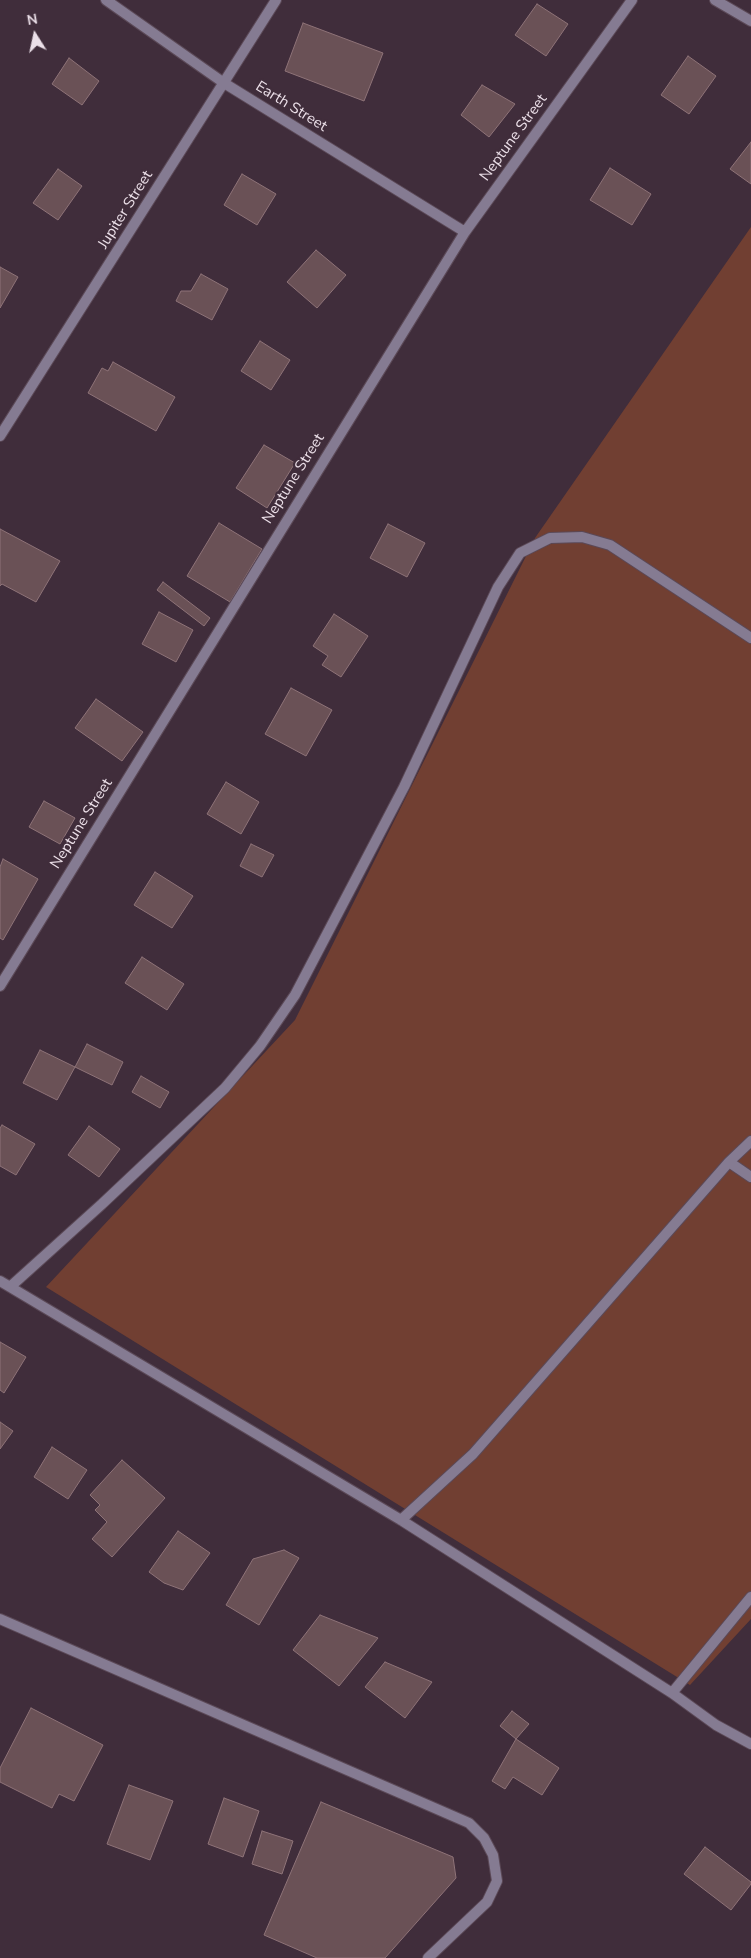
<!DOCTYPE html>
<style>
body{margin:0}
#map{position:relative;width:751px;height:1958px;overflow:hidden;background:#402d3b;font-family:"Nunito Sans",sans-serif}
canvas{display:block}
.north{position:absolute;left:10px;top:10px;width:50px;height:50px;-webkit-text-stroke:4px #402d3b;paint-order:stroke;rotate:350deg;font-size:14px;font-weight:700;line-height:20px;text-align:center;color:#ebdfe8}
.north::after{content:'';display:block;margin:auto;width:18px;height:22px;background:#ebdfe8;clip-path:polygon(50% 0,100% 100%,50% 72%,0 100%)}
</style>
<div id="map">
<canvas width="751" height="1958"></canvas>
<div class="north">N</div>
</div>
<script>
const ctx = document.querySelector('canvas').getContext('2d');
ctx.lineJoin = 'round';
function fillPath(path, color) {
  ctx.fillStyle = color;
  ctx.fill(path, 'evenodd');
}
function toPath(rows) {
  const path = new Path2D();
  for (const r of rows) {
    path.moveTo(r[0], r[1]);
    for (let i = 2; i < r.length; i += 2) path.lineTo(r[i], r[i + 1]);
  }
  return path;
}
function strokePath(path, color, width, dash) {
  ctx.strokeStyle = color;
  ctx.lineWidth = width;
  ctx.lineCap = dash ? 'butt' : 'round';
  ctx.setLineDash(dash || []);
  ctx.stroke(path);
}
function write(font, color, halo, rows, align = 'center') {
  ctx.font = font + ' "Nunito Sans",sans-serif';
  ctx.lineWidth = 4.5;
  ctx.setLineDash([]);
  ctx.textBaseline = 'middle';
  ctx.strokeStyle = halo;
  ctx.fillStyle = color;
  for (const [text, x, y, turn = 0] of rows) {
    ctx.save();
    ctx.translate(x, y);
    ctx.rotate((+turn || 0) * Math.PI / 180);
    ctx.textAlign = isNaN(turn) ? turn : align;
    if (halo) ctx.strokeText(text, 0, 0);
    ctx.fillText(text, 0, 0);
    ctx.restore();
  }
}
const green = toPath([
 [751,227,751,1619,690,1685,46,1287,295,1020,535,538]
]);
const building = toPath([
 [537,4,568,24,546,56,515,35,537,4],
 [303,23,383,53,364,101,285,71,303,23],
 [688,56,716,76,689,114,661,95,688,56],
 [69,58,99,81,82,105,52,84,69,58],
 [482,85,515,104,489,137,461,115,482,85],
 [751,142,751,184,730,169,751,142],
 [610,168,651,194,632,225,590,200,610,168],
 [58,169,82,186,58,220,33,203,58,169],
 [242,174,276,194,257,225,224,205,242,174],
 [316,250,346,275,317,308,287,282,316,250],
 [0,267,18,277,0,308,0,267],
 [201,274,228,289,212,320,176,301,181,291,191,291,201,274],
 [260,341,290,360,271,390,241,371,260,341],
 [113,362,175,397,156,431,88,393,102,368,108,371,113,362],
 [264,445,295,463,267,508,236,488,264,445],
 [219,523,262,549,230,602,187,576,219,523],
 [388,524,425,543,407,577,370,558,388,524],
 [0,529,60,561,36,602,2,584,0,586,0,529],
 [163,582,210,618,204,626,157,590,163,582],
 [159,612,193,630,176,662,142,644,159,612],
 [334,614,368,636,341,677,322,665,328,656,313,646,334,614],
 [291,688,332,710,306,756,265,734,291,688],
 [96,699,143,732,122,761,75,728,96,699],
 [226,782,259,802,241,834,207,814,226,782],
 [44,801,75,818,60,844,29,827,44,801],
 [251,844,274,855,262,877,240,866,251,844],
 [3,859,38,879,3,940,0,938,0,867,3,859],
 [155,872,193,896,172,928,134,905,155,872],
 [142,957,184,984,167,1010,125,983,142,957],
 [87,1044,123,1062,112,1085,75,1067,87,1044],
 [40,1050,75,1067,57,1100,23,1083,40,1050],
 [141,1076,169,1092,160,1108,132,1092,141,1076],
 [2,1125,35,1144,16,1175,0,1166,0,1128,2,1125],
 [89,1126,120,1149,99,1177,68,1155,89,1126],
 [0,1342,26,1357,4,1393,0,1390,0,1342],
 [0,1422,13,1431,0,1449,0,1422],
 [52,1447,87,1470,68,1499,34,1477,52,1447],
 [122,1460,165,1498,112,1557,92,1539,107,1522,95,1510,100,1505,90,1495,122,1460],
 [178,1531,210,1553,183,1590,164,1583,149,1572,178,1531],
 [284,1550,299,1558,259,1625,226,1605,253,1559,284,1550],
 [320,1615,378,1638,339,1686,293,1650,320,1615],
 [385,1662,432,1682,405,1718,365,1687,385,1662],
 [31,1708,103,1745,74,1801,59,1794,52,1808,0,1782,0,1768,31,1708],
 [512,1711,529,1724,516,1739,500,1726,512,1711],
 [516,1739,559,1768,542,1795,513,1777,505,1789,492,1781,516,1739],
 [129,1785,173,1801,150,1860,107,1844,129,1785],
 [224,1798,259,1811,243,1857,208,1844,224,1798],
 [321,1802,453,1857,456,1878,385,1958,317,1958,264,1935,321,1802],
 [262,1831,293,1841,282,1874,252,1864,262,1831],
 [705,1847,751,1882,751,1884,731,1910,684,1874,705,1847]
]);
const minor = toPath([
 [106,0,224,83,465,232],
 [715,0,751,21],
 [0,436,276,0],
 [0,986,465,232,632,0],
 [729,1162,751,1177],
 [0,1281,401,1520,672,1693,716,1725,751,1744],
 [10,1287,102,1204,225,1088,260,1046,295,995,404,787,498,587,520,553,550,538,582,537,610,545,751,638],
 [401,1520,473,1454,729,1162,751,1141],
 [0,1619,469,1823,484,1838,493,1855,497,1881,487,1902,428,1958],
 [672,1693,751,1597]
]);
const streetNames = [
 ["Earth Street",291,107,32],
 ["Neptune Street",514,138,-54],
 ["Jupiter Street",126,210,-58],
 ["Neptune Street",294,479,-58],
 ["Neptune Street",82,824,-58]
];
fillPath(green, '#713f32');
fillPath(building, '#6a5156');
strokePath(building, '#8e7378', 1);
strokePath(minor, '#5b4957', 12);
strokePath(minor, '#857b92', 10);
write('15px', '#ebdfe8', '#402d3b', streetNames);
</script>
